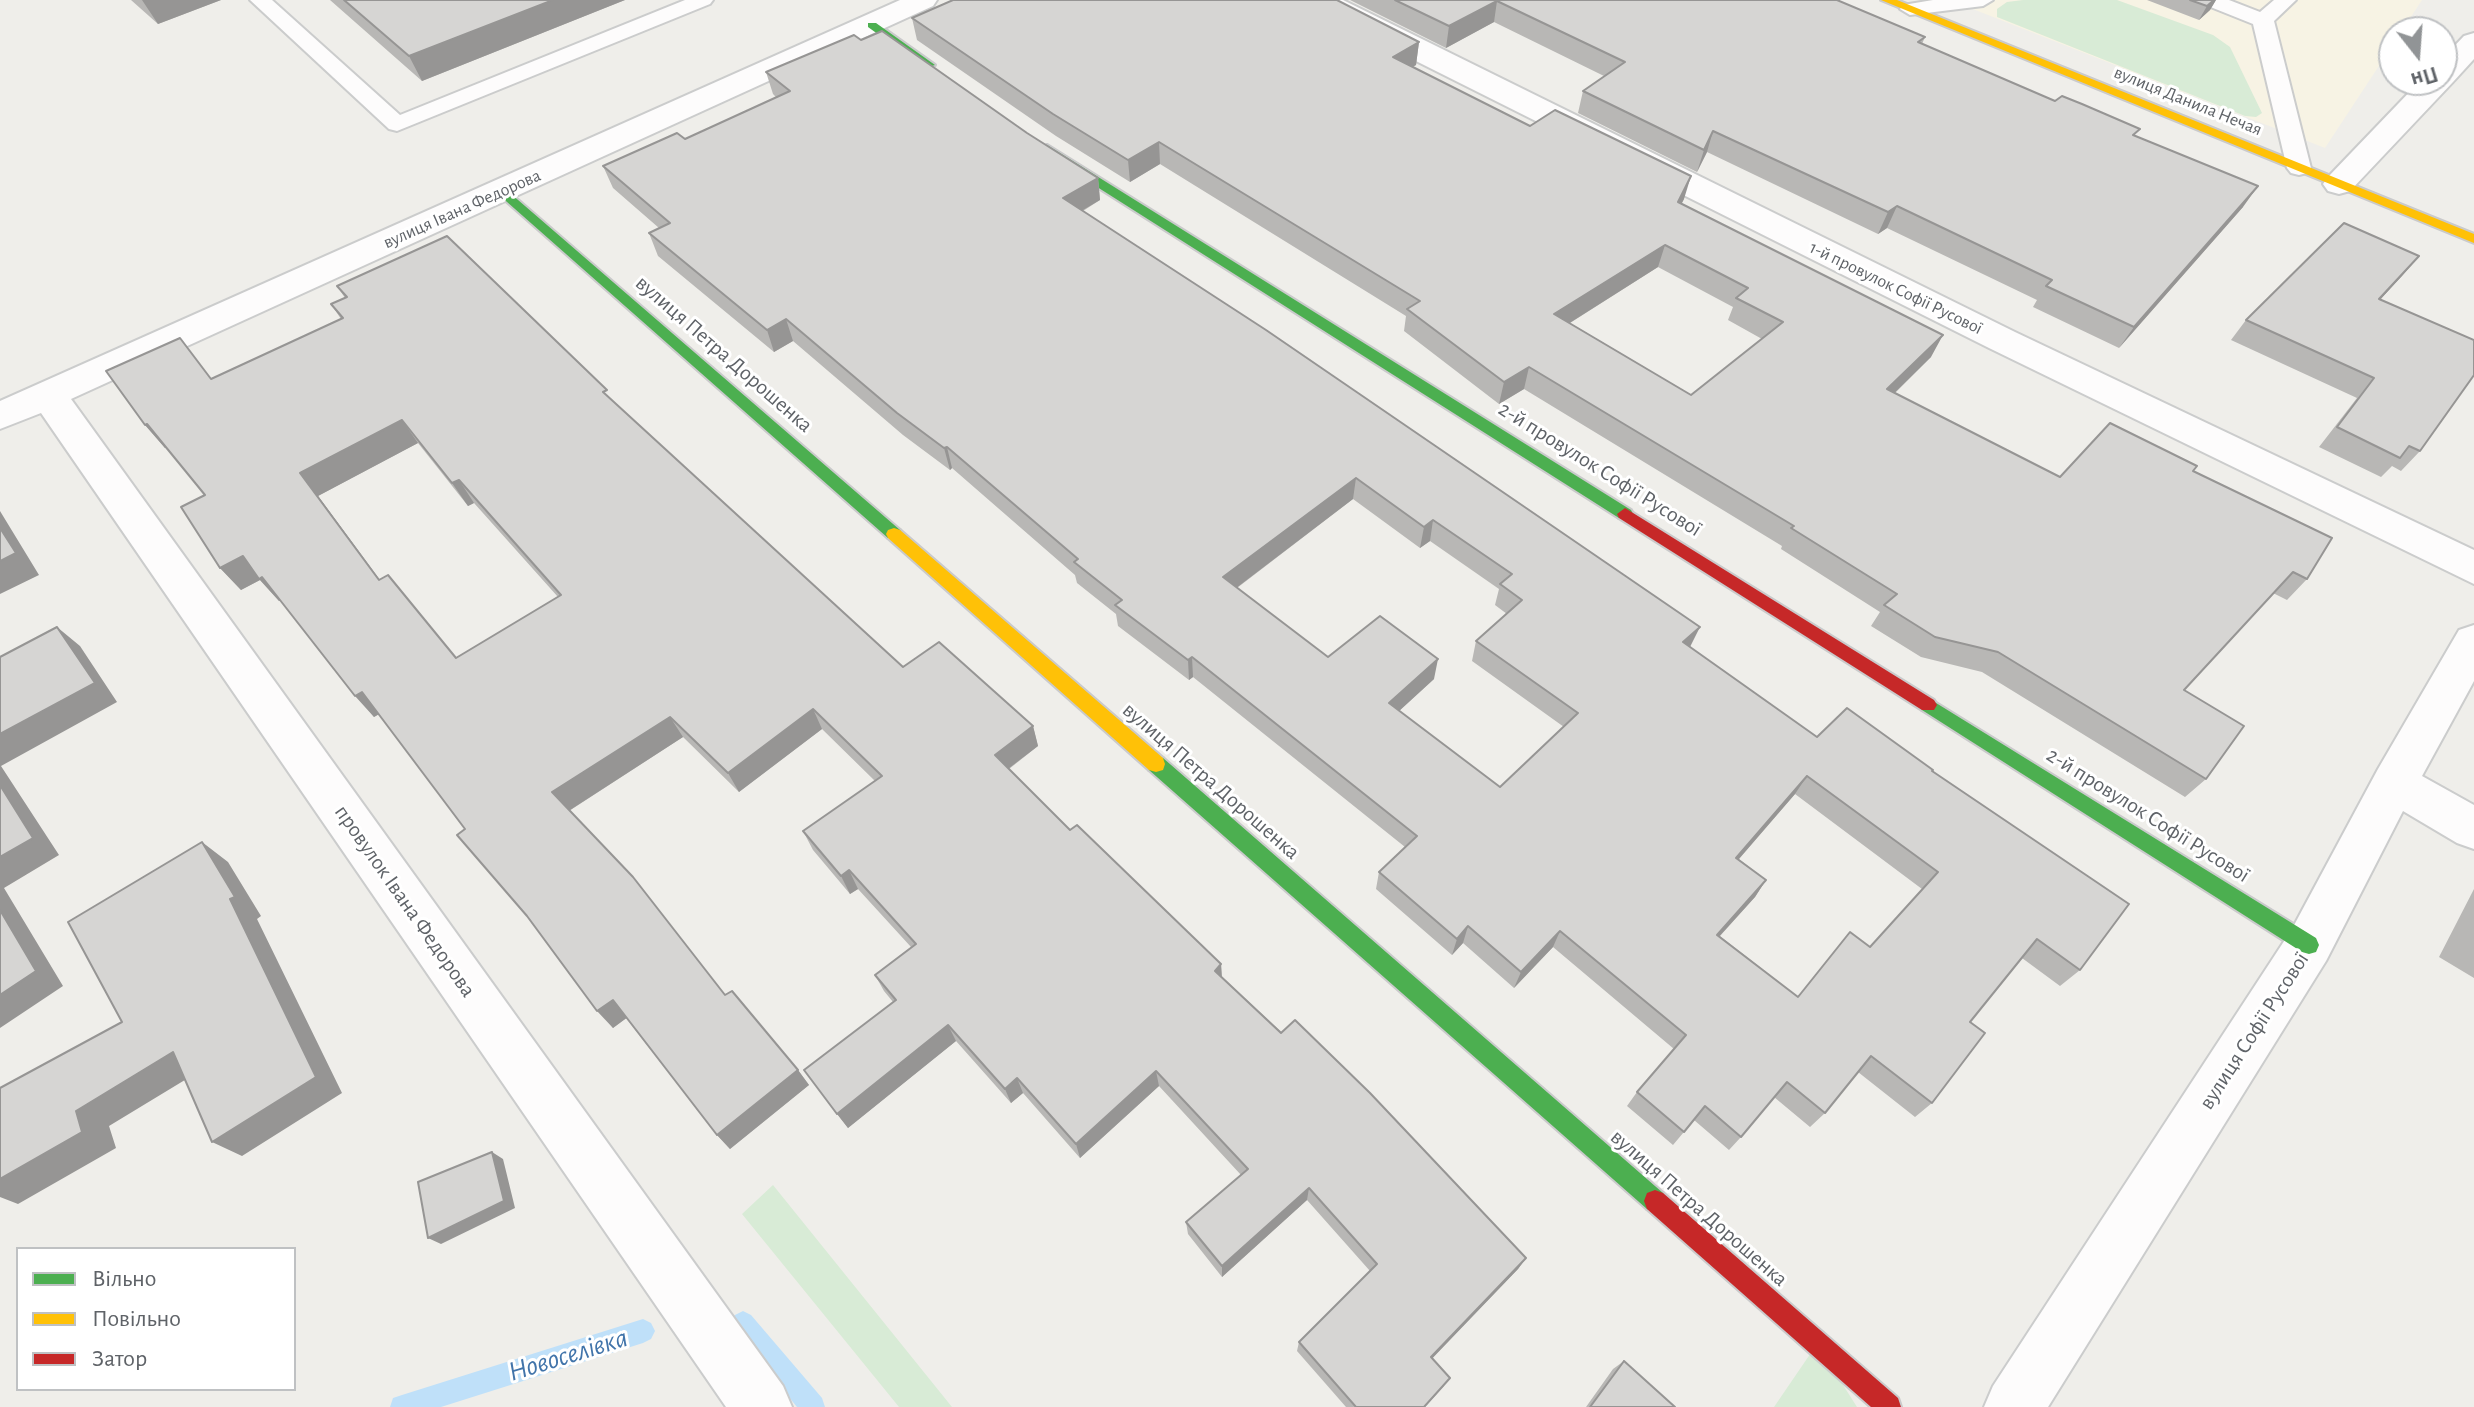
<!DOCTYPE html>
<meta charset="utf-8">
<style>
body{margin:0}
#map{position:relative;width:2474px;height:1407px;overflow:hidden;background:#efeeea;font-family:"Alegreya Sans",sans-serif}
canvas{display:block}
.legend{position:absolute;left:16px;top:1247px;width:280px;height:144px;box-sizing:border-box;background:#fff;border:2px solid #bfc1c3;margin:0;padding:10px 14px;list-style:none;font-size:24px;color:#5f6368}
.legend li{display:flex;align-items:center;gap:16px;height:40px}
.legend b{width:40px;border:2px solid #bfc1c3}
.north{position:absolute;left:2378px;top:16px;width:80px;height:80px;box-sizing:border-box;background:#fff;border:2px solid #bfc1c3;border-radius:50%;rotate:163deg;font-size:22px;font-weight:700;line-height:32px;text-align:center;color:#5f6368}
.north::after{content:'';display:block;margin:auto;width:28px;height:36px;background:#919496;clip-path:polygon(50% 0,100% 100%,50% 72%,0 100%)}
</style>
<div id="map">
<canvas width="2474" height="1407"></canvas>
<ul class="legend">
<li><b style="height:10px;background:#4caf50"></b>Вільно</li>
<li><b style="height:10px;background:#ffc107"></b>Повільно</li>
<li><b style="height:10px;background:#c62828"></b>Затор</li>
</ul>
<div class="north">Пн</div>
</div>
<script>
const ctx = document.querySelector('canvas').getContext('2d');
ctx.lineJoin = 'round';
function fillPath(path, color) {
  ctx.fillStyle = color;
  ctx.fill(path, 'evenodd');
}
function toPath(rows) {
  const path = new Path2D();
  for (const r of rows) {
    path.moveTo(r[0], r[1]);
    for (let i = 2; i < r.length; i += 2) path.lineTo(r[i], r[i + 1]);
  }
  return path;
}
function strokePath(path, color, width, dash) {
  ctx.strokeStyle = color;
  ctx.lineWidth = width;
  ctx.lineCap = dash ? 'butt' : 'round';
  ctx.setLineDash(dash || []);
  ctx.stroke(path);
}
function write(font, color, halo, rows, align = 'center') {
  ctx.font = font + ' "Alegreya Sans",sans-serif';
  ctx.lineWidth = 6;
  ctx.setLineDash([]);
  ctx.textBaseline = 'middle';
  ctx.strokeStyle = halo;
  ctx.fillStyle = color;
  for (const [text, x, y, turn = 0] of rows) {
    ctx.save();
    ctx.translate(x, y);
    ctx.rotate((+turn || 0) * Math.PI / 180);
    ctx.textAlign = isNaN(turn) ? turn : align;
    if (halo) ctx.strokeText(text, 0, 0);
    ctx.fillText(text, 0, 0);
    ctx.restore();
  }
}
const commercial = toPath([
 [1950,0,2422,0,2401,32,2394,32,2394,43,2325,148]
]);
const green = toPath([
 [2023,0,2117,0,2213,35,2230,47,2262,113,2256,117,2245,116,1997,17,1997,9,2007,2],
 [773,1185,952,1407,899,1407,742,1214],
 [1817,1344,1857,1407,1774,1407]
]);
const stream = toPath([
 [743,1311,751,1315,822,1398,825,1407,797,1407,735,1331,731,1323,735,1315,743,1311],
 [643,1319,651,1323,655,1331,651,1339,643,1343,441,1407,390,1407,393,1398,402,1395,643,1319]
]);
const lane = toPath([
 [250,0,272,0,400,115,685,0,713,0,710,4,397,131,389,129,250,0],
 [1933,0,1993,0,1983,6,1910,15,1900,9,1903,5,1933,0],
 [2200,0,2229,0,2260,12,2274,0,2296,0,2274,21,2311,168,2307,173,2299,175,2291,173,2287,168,2253,24,2203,4,2200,0]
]);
const street = toPath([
 [900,0,937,0,933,6,71,399,783,1386,792,1407,726,1407,41,413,0,429,0,401,900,0],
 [1308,0,1343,0,2015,332,2474,550,2474,584,1989,348,1380,43,1312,6,1308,0],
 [2474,33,2474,59,2453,82,2350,191,2339,194,2328,191,2323,184,2328,177,2421,80,2442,80,2442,59,2464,36,2474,33],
 [2474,625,2474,681,2422,776,2474,805,2474,849,2457,843,2403,811,2326,961,2048,1407,1984,1407,1993,1386,2292,929,2378,769,2459,630,2474,625]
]);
const fast = toPath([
 [868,23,876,23,935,65,925,68,868,27,868,23],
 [1047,145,1631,510,1633,514,1631,518,1619,518,1042,152,1041,149,1047,145],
 [503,187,900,530,902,534,900,538,888,538,498,194,498,188,503,187],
 [1928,698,2316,938,2319,945,2316,952,2309,954,2302,952,1922,710,1919,705,1922,700,1928,698],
 [1156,756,1163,758,1663,1193,1666,1201,1663,1209,1655,1212,1647,1209,1149,770,1147,764,1149,758,1156,756]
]);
const slow = toPath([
 [1881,0,1897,0,2474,234,2474,243,1881,0],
 [894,528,900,530,1163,758,1165,764,1163,770,1156,772,1149,770,888,538,886,534,888,530,894,528]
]);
const jam = toPath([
 [1625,508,1934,700,1937,705,1934,710,1922,710,1619,518,1617,514,1625,508],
 [1655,1190,1663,1193,1898,1398,1901,1407,1871,1407,1647,1209,1644,1201,1647,1193,1655,1190]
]);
const wall = toPath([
 [131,0,221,0,158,24],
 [330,0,625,0,422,81],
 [1350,0,1837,0,1925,37,1922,44,2136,136,2243,207,2119,348,2033,307,2037,300,1887,228,1878,234,1707,152,1697,172,1578,113,1583,91,1604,76,1494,22,1446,48],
 [2147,0,2216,0,2210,10,2199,20],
 [912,18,1419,42,1416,65,1412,67,1530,126,1684,199,1681,204,1931,357,1895,393,2060,477,2193,471,2307,579,2287,600,2273,593,2184,690,2206,779,2185,797,1982,672,1921,657,1871,626,1880,612,1781,549,1782,546,1524,389,1499,404,1404,331,1406,316,1160,164,1130,182,1056,136,917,40],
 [1658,267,1733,307,1728,320,1762,339,1691,395,1570,323],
 [766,72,1027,133,1098,178,1100,200,1083,211,1690,647,1817,737,1932,771,2080,970,2060,986,2022,958,1970,1022,1932,1103,1915,1117,1858,1072,1825,1113,1810,1127,1774,1097,1741,1137,1729,1150,1694,1120,1673,1145,1627,1106,1637,1092,1674,1049,1553,947,1514,988,1463,943,1452,955,1376,889,1379,872,1405,847,1193,677,1189,680,1118,626,1116,614,1077,583,1075,575,952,468,950,470,903,435,793,341,774,352,658,256,649,233,659,228,613,188,603,166,685,139,776,97,773,94],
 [1353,499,1420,548,1430,541,1499,589,1495,605,1507,614,1476,641,1472,661,1564,727,1500,787,1399,711,1434,679,1328,657,1237,588],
 [1795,794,1922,889,1870,947,1797,996,1720,936,1755,897,1766,880,1739,859],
 [2419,256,2380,300,2420,451,2401,471,2392,466,2381,477,2319,447,2357,398,2231,340,2246,320],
 [337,286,613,401,903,667,1033,726,1038,746,1009,769,1070,830,1221,964,1222,977,1526,1258,1518,1269,1432,1358,1444,1386,1425,1407,1346,1407,1297,1351,1299,1342,1370,1271,1307,1200,1222,1277,1188,1234,1186,1222,1241,1175,1159,1086,1080,1158,1023,1093,1011,1103,956,1041,848,1128,804,1070,893,1002,884,991,875,975,911,947,858,889,850,894,813,850,803,831,875,781,822,729,739,792,683,737,569,811,725,995,798,1070,809,1085,730,1149,717,1135,626,1018,613,1028,379,714,374,717,280,600,279,601,260,580,241,590,220,568,205,495,166,447,165,448,145,425,212,379,341,319,331,304,345,298],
 [418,443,468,506,474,503,558,597,456,658,380,580,318,496],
 [2474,889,2474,978,2439,957],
 [1624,1361,1675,1407,1586,1407,1613,1369]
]);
const shadedWall = toPath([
 [142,0,221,0,158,24],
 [553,0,625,0,422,81,409,56],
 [2214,0,2216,0,2210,10,2199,20,2207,6],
 [1497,1,1494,22,1446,48,1449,26],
 [1419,42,1416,65,1391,79,1393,57],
 [1713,131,1707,152,1697,172,1704,150],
 [1159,142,1160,164,1130,182,1128,160],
 [1691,176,1684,199,1671,225,1678,202],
 [1098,178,1100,200,1066,220,1063,198],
 [2258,186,2243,207,2119,348,2134,327],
 [1897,206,1887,228,1878,234,1888,212],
 [1665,245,1658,267,1549,336,1554,314],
 [2419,256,2402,276,2362,319,2379,299],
 [786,319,793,341,774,352,767,330],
 [1943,335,1931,357,1876,411,1887,389],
 [1529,367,1524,389,1499,404,1504,382],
 [402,420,418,443,318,496,396,602,300,473],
 [147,424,168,447,165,448,145,425],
 [947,447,952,468,950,470,944,448],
 [1356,478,1353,499,1223,598,1223,577],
 [459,480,474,503,468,506,452,483],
 [0,511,39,575,0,594],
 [1433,520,1430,541,1420,548,1424,527],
 [243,556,282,599,279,601,260,580,241,590,220,568],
 [57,627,80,646,117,702,1,766,59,855,4,888,63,986,0,1028,0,734],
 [1700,627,1690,647,1683,642],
 [1192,657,1193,677,1189,680,1188,660],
 [1438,659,1434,679,1386,723,1389,703],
 [362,692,381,713,374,717,355,696],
 [813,709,822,729,739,792,728,773],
 [670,717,683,737,567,812,552,792],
 [1033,726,1038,746,1000,775,995,755],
 [1807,776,1795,794,1725,875,1736,858],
 [202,842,228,862,261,916,257,919,342,1093,242,1156,212,1142,230,899],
 [849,870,858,889,850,894,841,876],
 [1766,880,1755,897,1706,951,1717,935],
 [1468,926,1463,943,1452,955,1457,939],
 [1560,931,1553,947,1514,988,1521,972],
 [1221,964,1222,981,1215,971],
 [613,1000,628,1017,613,1028,597,1011],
 [948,1025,956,1041,848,1128,837,1114],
 [173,1052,203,1069,109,1126,116,1148,18,1204,0,1197,0,1179,76,1111],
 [798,1070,809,1085,730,1149,717,1135],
 [1156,1071,1159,1086,1080,1158,1076,1144],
 [1017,1078,1023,1093,1011,1103,1005,1089],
 [492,1152,503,1159,515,1208,441,1244,428,1238],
 [1309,1188,1307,1200,1222,1277,1222,1266],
 [1526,1258,1518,1269,1425,1366,1431,1357]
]);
const building = toPath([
 [344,0,553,0,409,56,344,0],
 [953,0,1337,0,1419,42,1393,57,1530,126,1555,110,1691,176,1678,202,1943,335,1887,389,2060,477,2110,423,2197,466,2193,471,2332,538,2307,579,2293,572,2184,690,2244,726,2206,779,1998,652,1935,637,1884,605,1897,594,1791,528,1794,526,1529,367,1504,382,1407,309,1420,301,1159,142,1128,160,1053,114,912,18,953,0],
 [1665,245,1748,288,1736,298,1783,322,1691,395,1554,314,1665,245],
 [1395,0,1837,0,1925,37,1918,42,2055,101,2062,96,2082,104,2140,129,2133,135,2258,186,2134,327,2046,286,2052,280,1897,206,1888,212,1713,131,1704,150,1583,91,1625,62,1497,1,1449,26,1395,0],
 [2190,0,2214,0,2207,6,2190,0],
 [882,31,1027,133,1098,178,1063,198,1266,330,1700,627,1683,642,1817,737,1847,708,1933,770,1932,771,2129,904,2080,970,2037,939,1970,1022,1985,1033,1932,1103,1871,1056,1825,1113,1787,1082,1741,1137,1705,1106,1684,1132,1637,1092,1686,1035,1560,931,1521,972,1468,926,1457,939,1379,872,1417,836,1192,657,1188,660,1115,605,1122,600,1074,562,1078,559,947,447,944,448,897,413,786,319,767,330,649,233,670,223,603,166,677,133,685,139,790,91,766,72,854,35,861,40,882,31],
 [1356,478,1424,527,1433,520,1512,574,1500,584,1522,600,1476,641,1578,713,1500,787,1389,703,1438,659,1380,616,1328,657,1223,577,1356,478],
 [1807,776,1938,872,1870,947,1850,932,1798,997,1717,935,1766,880,1736,858,1807,776],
 [2344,223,2419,256,2379,299,2474,340,2474,375,2420,451,2409,446,2400,458,2337,427,2374,378,2246,320,2344,223],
 [447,236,607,390,603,392,903,667,939,642,1033,726,995,755,1070,830,1077,825,1221,964,1215,971,1281,1033,1295,1020,1370,1093,1526,1258,1431,1357,1450,1378,1424,1407,1356,1407,1299,1342,1377,1264,1309,1188,1222,1266,1186,1222,1248,1169,1156,1071,1076,1144,1017,1078,1005,1089,948,1025,837,1114,804,1070,896,1000,875,975,916,944,849,870,841,876,803,831,882,776,813,709,728,773,670,717,552,792,633,877,725,995,732,991,798,1070,717,1135,613,1000,597,1011,527,916,457,835,465,829,362,692,355,696,262,577,259,579,243,556,220,568,181,507,205,495,147,424,145,425,106,371,180,338,211,379,343,318,331,304,347,297,337,286,447,236],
 [402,420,452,483,459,480,561,595,456,658,388,575,379,580,300,473,402,420],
 [0,528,16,553,0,561,0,528],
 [57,627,95,683,0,734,0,657,57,627],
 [0,785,33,838,0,857,0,785],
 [202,842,235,897,230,899,316,1077,212,1142,173,1052,76,1111,82,1132,0,1179,0,1088,122,1022,68,922,202,842],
 [0,910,36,971,0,995,0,910],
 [492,1152,504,1201,428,1238,418,1182,492,1152],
 [1624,1361,1675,1407,1590,1407,1624,1361]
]);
const farStreetnames = [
 ["вулиця Данила Нечая",2188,101,22],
 ["вулиця Івана Федорова",462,209,-24],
 ["1-й провулок Софії Русової",1896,288,26]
];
const streetNames = [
 ["вулиця Петра Дорошенка",724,354,41],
 ["2-й провулок Софії Русової",1600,469,32],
 ["вулиця Петра Дорошенка",1211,781,41],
 ["2-й провулок Софії Русової",2148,815,32],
 ["провулок Івана Федорова",405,901,55],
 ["вулиця Софії Русової",2254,1031,-57],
 ["вулиця Петра Дорошенка",1699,1208,41]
];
const nearWaternames = [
 ["Новоселівка",568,1355,-17]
];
fillPath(commercial, '#f7f3e4');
fillPath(green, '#d8ebd6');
fillPath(stream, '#bfe0f9');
strokePath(lane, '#cbcccc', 4);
strokePath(street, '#cbcccc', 4);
strokePath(fast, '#cacacb', 4);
strokePath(slow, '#cacacb', 4);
strokePath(jam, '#cacacb', 4);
fillPath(lane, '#fdfcfc');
fillPath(street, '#fdfcfc');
fillPath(fast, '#4caf50');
fillPath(slow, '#ffc107');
fillPath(jam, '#c62828');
fillPath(wall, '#b8b7b5');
fillPath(shadedWall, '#969594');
fillPath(building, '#d6d5d3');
strokePath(building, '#969594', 2);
write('18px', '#5f6368', '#fff', farStreetnames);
write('22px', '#5f6368', '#fff', streetNames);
write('italic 28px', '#4174aa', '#fff', nearWaternames);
</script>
